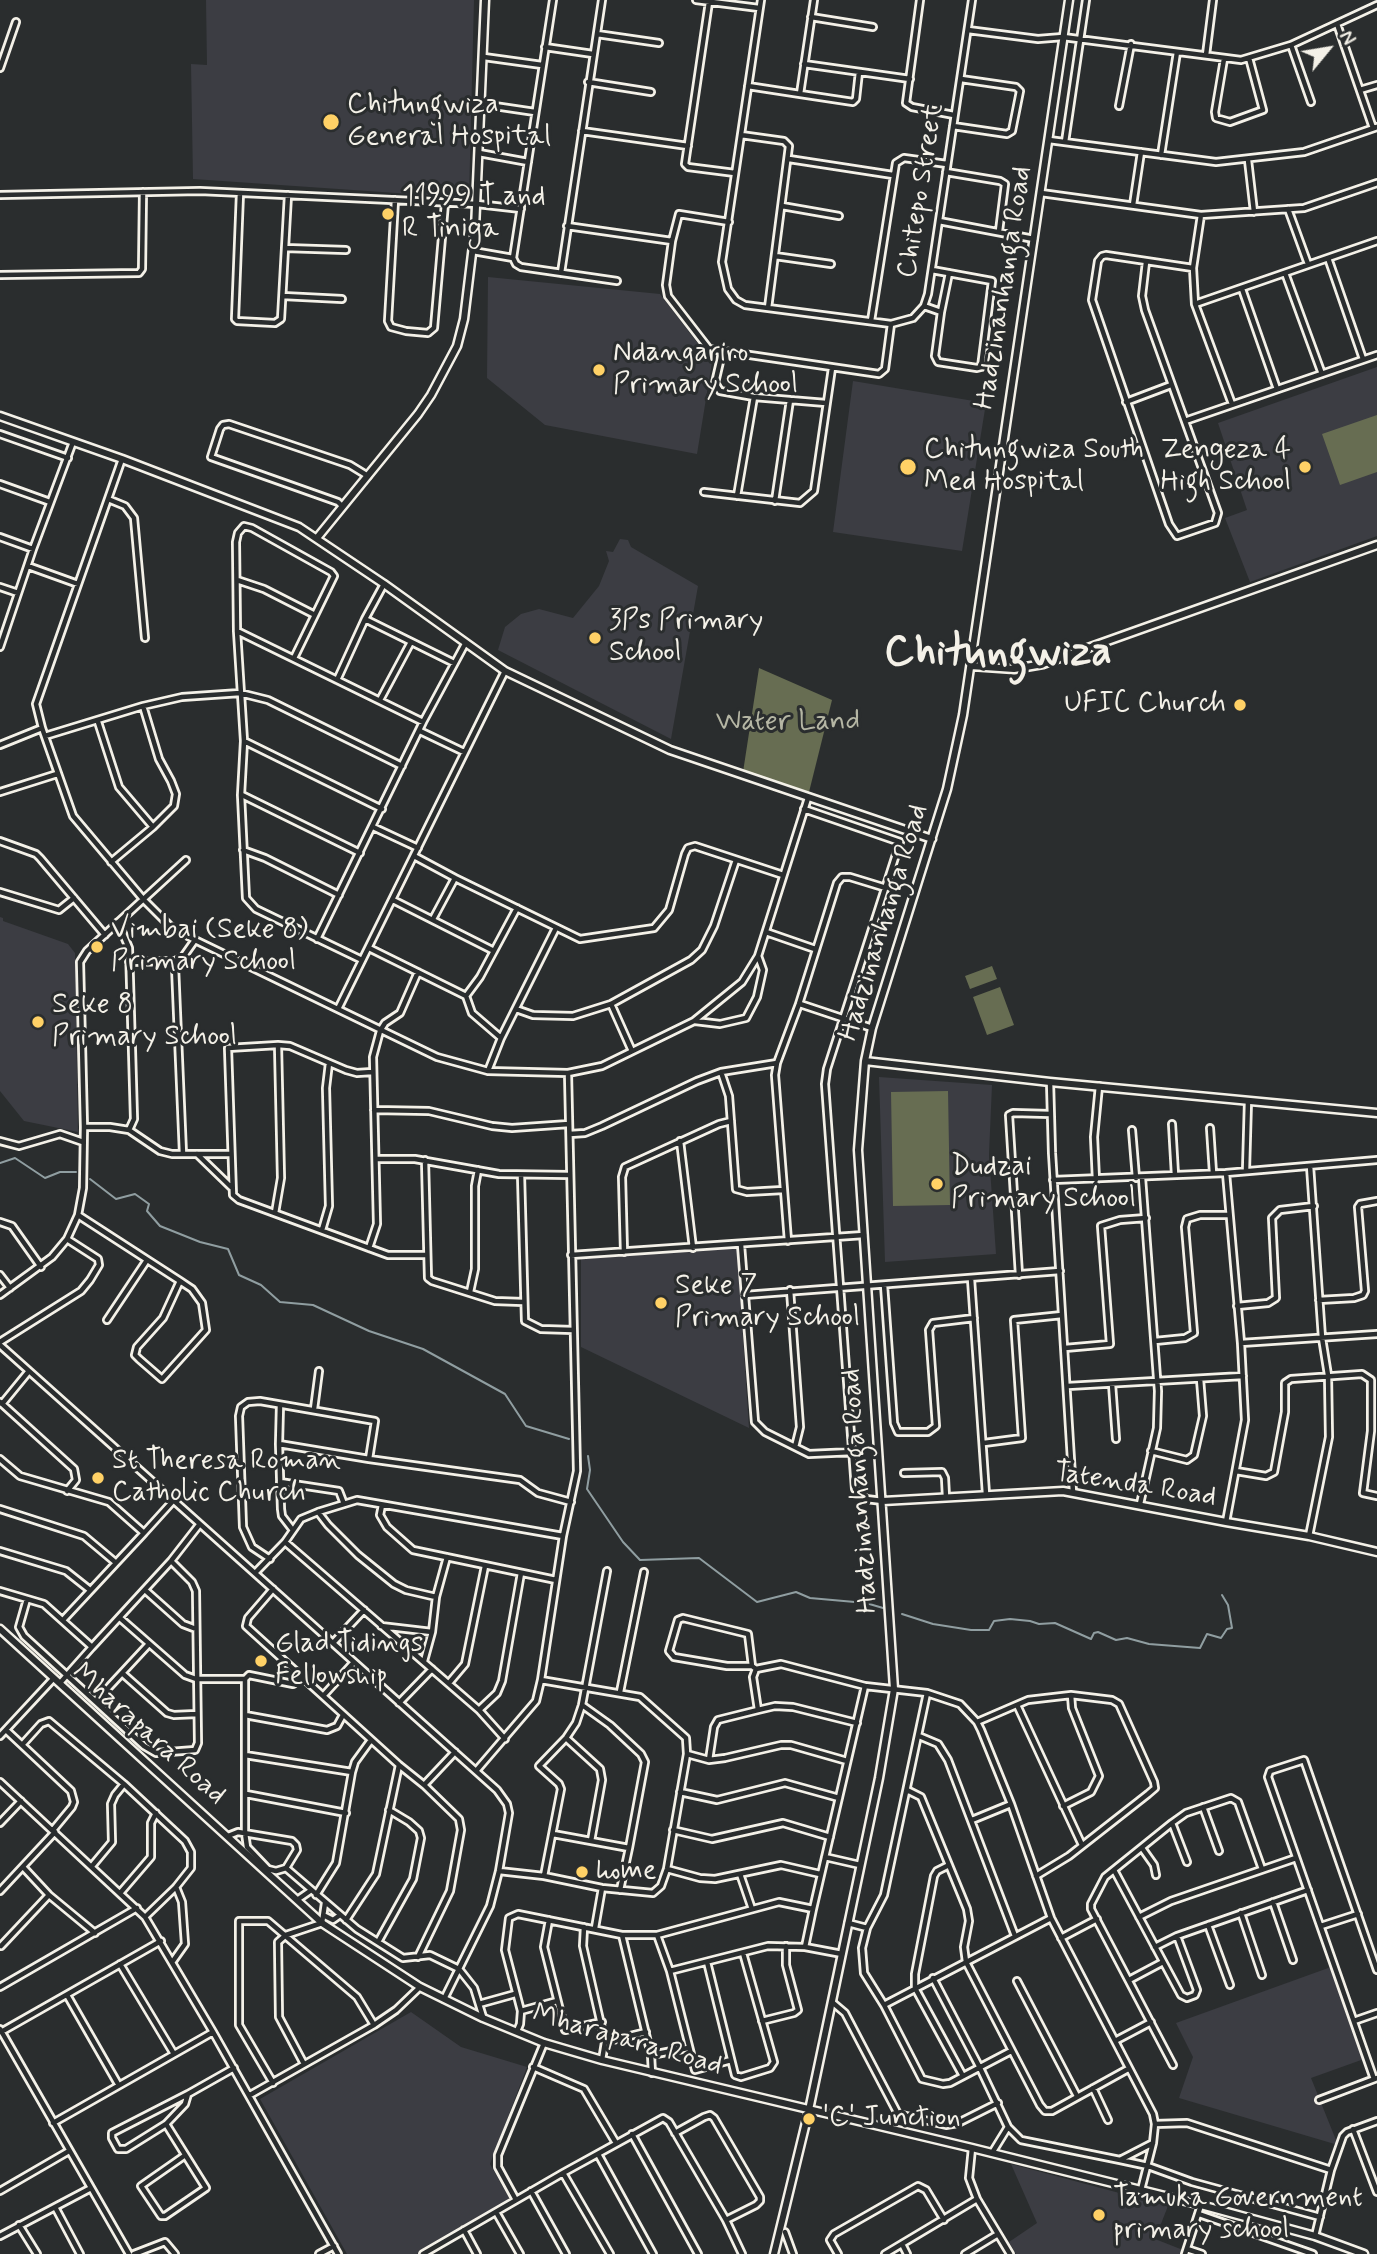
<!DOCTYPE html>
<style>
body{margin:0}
#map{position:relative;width:1377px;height:2254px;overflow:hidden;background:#2a2d2e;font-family:Mynerve,sans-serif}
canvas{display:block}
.north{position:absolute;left:1293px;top:14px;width:70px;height:70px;-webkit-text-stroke:5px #2a2d2e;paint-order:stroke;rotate:60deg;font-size:19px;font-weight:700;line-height:28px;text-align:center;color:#f4f1e8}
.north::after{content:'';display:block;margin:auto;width:24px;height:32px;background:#f4f1e8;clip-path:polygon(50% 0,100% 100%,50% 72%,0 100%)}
</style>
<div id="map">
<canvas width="1377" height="2254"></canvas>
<div class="north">N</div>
</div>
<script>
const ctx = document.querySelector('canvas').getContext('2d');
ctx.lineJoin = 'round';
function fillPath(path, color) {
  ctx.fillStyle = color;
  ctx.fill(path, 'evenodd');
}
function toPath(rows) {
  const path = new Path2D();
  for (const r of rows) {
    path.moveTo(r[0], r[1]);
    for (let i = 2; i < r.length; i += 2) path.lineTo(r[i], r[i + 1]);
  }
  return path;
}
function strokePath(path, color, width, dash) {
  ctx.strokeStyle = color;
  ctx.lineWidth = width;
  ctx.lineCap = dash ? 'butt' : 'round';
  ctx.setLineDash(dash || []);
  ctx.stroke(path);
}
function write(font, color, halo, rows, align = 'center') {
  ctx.font = font + ' Mynerve,sans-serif';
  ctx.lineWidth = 6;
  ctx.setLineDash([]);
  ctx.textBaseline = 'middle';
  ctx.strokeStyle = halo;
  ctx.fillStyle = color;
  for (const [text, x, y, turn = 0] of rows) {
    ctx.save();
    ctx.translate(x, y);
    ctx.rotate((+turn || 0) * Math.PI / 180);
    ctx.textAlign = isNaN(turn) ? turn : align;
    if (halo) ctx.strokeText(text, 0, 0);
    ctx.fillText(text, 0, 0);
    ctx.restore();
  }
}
const built = toPath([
 [206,0,474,0,469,198,193,179,191,64,207,65],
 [488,277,660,294,712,362,697,454,545,425,487,378],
 [1377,367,1377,536,1250,582,1225,518,1247,510,1218,423],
 [853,381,986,403,962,551,833,532],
 [620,539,628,540,631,547,698,586,671,739,498,650,505,627,521,614,539,609,573,618,599,586,609,561,606,551,613,552],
 [0,917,3,918,3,921,68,944,75,953,78,1132,24,1121,0,1091],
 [879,1077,992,1085,989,1154,996,1254,885,1262],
 [737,1248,749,1428,581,1347,581,1259],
 [1331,1967,1364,2059,1311,2078,1338,2145,1179,2098,1193,2057,1176,2023],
 [411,2012,461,2047,527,2067,490,2164,509,2198,504,2204,417,2254,347,2254,260,2099],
 [1011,2164,1168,2206,1155,2239,1183,2250,1181,2254,1016,2254,1009,2242,1037,2223]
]);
const green = toPath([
 [1377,415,1377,472,1340,485,1322,434],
 [759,668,832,700,809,792,743,772],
 [992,966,997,979,970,989,965,976],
 [1000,987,1014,1025,987,1035,973,997],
 [948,1091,950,1205,893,1206,891,1092]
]);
const stream = toPath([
 [0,1163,15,1158,45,1178,60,1172,76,1172],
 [90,1179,116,1199,135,1194,149,1204,147,1211,160,1226,200,1242,228,1249,239,1275,261,1285,280,1302,313,1305,369,1331,423,1349,505,1394,526,1426,569,1439],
 [588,1456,590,1470,587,1489,623,1542,640,1560,699,1558,757,1602,796,1592,810,1598,866,1603,883,1608],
 [902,1614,933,1624,971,1630,989,1630,994,1621,1010,1619,1030,1621,1039,1624,1055,1623,1091,1639,1094,1633,1098,1632,1116,1640,1127,1638,1149,1644,1200,1648,1207,1634,1221,1638,1227,1629,1232,1628,1228,1605,1222,1595]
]);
const street = toPath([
 [696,0,759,8],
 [761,0,722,262,728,289,736,300,745,305,891,324,913,318,924,306,928,294,972,0],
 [920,0,906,103,912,107,954,115],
 [709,2,685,164,688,167,735,173],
 [811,17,873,27],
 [1337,24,1373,128],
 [968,30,1038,39,1063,37,1241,60,1291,45,1377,5],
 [597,34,659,43],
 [1291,45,1311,102],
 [545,47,593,54],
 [1206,55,1213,0],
 [484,57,542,65],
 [1224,59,1215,112,1216,118,1230,122,1263,110,1249,58],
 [804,64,910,79],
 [0,68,16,22],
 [588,82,651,92],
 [748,86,800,94,814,0],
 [1360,90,1377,85],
 [800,94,853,102,856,99,859,72],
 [481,104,535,112],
 [1119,106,1131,44],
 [953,126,1007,134,1012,131,1020,91,1016,87,961,79],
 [582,131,688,146],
 [741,135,784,141,789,146,768,308],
 [1049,140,1216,162,1304,152,1377,127],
 [1065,142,1086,0],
 [479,153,528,162],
 [1161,155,1177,52],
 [789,159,893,175],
 [1248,160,1254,212],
 [946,172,1000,181,1005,184,999,231],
 [240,193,235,319,237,321,275,323,281,319,288,195],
 [1041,193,1201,215,1304,208,1377,183],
 [0,195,200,191,477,204,521,209],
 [395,200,388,321,391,327,406,331,428,333,434,328,445,203],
 [1133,205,1141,152],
 [782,206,839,216],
 [1288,209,1308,264],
 [1201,215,1193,268,1195,304,1232,404],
 [939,221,1034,239],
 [729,222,679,214,672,241,666,285,668,296,709,349,879,374,885,369,891,324],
 [567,226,672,241],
 [285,248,346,250],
 [473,251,513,258,553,0],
 [775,256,831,264],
 [513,258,516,264,521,267,617,281],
 [1328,258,1363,359],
 [1146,262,1142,296,1145,310,1218,513,1215,523,1177,536,1169,524,1092,300,1098,261,1102,256,1106,255,1193,268],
 [561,273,602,0],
 [1285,273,1322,374],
 [0,275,139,273,142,269,143,192],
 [1242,289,1277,389],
 [283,296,342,299],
 [1195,304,1377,241],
 [924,306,941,312,935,356,938,362,977,368,981,367,992,281,932,270],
 [941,312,949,273],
 [871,321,896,163,904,158,947,164],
 [722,353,715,383,720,391,754,397,826,403],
 [1126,402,1171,385],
 [1185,421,1377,355],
 [0,434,68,458],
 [122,459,36,704,42,728,73,816,143,899,170,926,195,940,437,1057,488,1071,568,1073,602,1066,694,1021,742,982,758,956,808,798],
 [0,484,50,502],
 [704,492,800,503,814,491,832,368],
 [737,496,754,397],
 [108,499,125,506,134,518,145,638],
 [775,501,790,400],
 [342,506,338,502,211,457,220,429,223,425,229,424,350,465,368,476],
 [0,537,33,549],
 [28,566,78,584],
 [237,580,264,589,315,615],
 [0,587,18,593],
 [365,619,384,584],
 [237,631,423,722],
 [0,647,33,549,73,442],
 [294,658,334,576,331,572,252,528,244,526,238,533,236,542,237,631,244,741,241,795,246,898,256,909,362,960],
 [337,680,365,619,454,663],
 [380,700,411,642],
 [98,722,119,787,153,827],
 [420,731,464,752],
 [45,736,143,706,182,697,240,693,268,700,402,766],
 [244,741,382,809],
 [0,745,42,728],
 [0,792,57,774],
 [242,795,360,853],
 [804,809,900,842,827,1069,825,1084,855,1489,866,1499,883,1501],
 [373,827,418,848],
 [0,841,36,854,40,858,105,935],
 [243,850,265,858,339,895],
 [414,856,455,878,580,939,654,928,669,910,685,854,688,848,695,846,783,875],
 [111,862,153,827,174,806,176,794,171,781,159,759,143,706],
 [0,892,59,910,74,898],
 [393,900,494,951],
 [433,919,455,878],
 [118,922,129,948,134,1119,129,1130],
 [766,932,815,949],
 [317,939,423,722,465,644],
 [369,948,466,996],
 [129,962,175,961],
 [611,1004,632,1051],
 [800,1004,872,1028],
 [338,1009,505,671],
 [516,1009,533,1015,573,1016,611,1004,691,960,702,950,714,926,736,860],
 [695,1021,720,1024,746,1018,757,997,763,970,758,956],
 [501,1038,472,1013,466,996,480,977,517,908],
 [488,1071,501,1038,556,928],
 [372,1072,357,1073,346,1070,290,1046,278,1045,228,1048,233,1195,239,1200,388,1255,426,1255],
 [721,1072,729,1096,736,1189,747,1192,783,1190],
 [1050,1082,1052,1153,1073,1492],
 [374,1110,429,1111,492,1126,512,1128,569,1124],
 [1172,1124,1175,1175],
 [84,1127,110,1127,129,1130,160,1151,172,1154,231,1154],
 [1210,1128,1213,1173],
 [1132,1130,1136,1178],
 [570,1134,585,1133,602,1126,697,1081,721,1072,777,1063],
 [0,1141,19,1146,60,1134,83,1142],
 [680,1141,693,1248],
 [183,1154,175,966,175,961,183,957,195,940],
 [197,1154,231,1187],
 [376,1159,415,1159,499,1174,569,1175],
 [425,1160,428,1278,432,1281,495,1301,523,1302],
 [1246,1170,1248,1101],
 [1226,1173,1241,1343,1245,1420,1226,1522],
 [521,1175,525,1321,541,1329,573,1330],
 [1053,1180,1226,1173,1377,1160],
 [1096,1180,1094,1137,1099,1086],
 [275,1213,281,1178,278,1045],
 [78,1215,180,1281,192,1289,202,1303,206,1330,162,1379,139,1359,135,1355,137,1347,163,1318,180,1281],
 [0,1222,12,1226,41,1267],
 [322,1230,329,1206,326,1088,329,1063],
 [788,1241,775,1075,777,1063,799,1004,837,883,842,877,850,877,886,888],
 [741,1245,755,1422,765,1432,809,1454,853,1452],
 [369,1248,377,1224,373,1057,380,1031,385,1023,400,1013,418,972],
 [624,1252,622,1177,625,1167,719,1124,731,1121],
 [571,1255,864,1235],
 [0,1275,10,1288],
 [1019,1275,1009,1115,1013,1113,1050,1114],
 [971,1279,986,1494],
 [884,1285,894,1423,898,1432,928,1432,936,1426,929,1330,933,1323,974,1318],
 [790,1290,800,1427,795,1447],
 [470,1292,475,1269,475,1186,478,1170],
 [0,1295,52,1257,67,1239,78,1215,83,1188,84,1127,80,962,87,951,186,860],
 [745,1295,1060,1271],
 [1319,1300,1354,1298,1363,1295,1365,1291,1358,1207,1360,1204,1377,1201],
 [1237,1306,1268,1303,1276,1298,1272,1218,1280,1210,1314,1206],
 [107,1320,147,1260],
 [1155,1341,1185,1338,1194,1333,1185,1227,1187,1219,1200,1215,1229,1215],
 [0,1342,81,1291,90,1280,99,1265,98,1259,67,1239],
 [1241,1343,1377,1334],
 [0,1345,497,1790,507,1804,509,1813,499,1871,490,1906,444,1999],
 [1065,1348,1110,1344,1101,1226,1120,1220,1146,1218],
 [1112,1384,1116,1439],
 [1068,1386,1243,1376],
 [0,1402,74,1469,76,1480,67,1491],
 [2,1404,29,1371],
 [314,1409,319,1371],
 [984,1443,1022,1438,1014,1320,1062,1315],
 [279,1444,281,1509,282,1516,292,1529],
 [1151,1451,1187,1460,1194,1455,1203,1416,1200,1379],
 [0,1459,20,1476,109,1502,144,1533,63,1620],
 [369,1459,520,1480,538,1493,571,1502],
 [1236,1471,1266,1476,1274,1472,1285,1412,1285,1383,1291,1379,1362,1374,1371,1380,1371,1431,1363,1493,1377,1496],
 [904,1473,942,1472,945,1478,946,1497],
 [280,1482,339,1491,344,1504],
 [1140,1504,1157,1428,1158,1391,1142,1178],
 [382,1505,380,1515,387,1527,413,1550,556,1580],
 [0,1509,84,1536,115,1562],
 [318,1512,328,1525,358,1555,394,1584,406,1590,436,1597,432,1632,424,1661],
 [144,1533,173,1501],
 [1309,1536,1329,1437,1328,1375,1322,1338,1310,1166],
 [285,1542,479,1710,505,1739],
 [0,1551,66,1571,90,1590],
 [270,1559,252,1547,243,1527,239,1416,241,1407,248,1402,260,1401,375,1421,369,1459,279,1444,280,1405],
 [255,1573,285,1542,301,1519,318,1512,357,1500,563,1536],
 [273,1589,248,1618,246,1626,399,1765,424,1785,459,1819,461,1830,450,1891,418,1957],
 [145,1590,183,1624,196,1629],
 [0,1591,44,1604,92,1647,171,1561,199,1525],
 [436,1597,447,1557],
 [27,1599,19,1627,24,1636,144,1746,156,1753,195,1750,198,1743,196,1591,192,1582,171,1561],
 [120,1618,185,1675,196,1679,245,1679],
 [381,1626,432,1632],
 [333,1643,364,1610],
 [752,1666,727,1666,674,1657,669,1651,678,1620,683,1618,748,1634,752,1666,756,1669],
 [122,1673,167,1713,174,1715,197,1714],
 [303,1676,293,1684,249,1675,245,1679,245,1833,247,1847,268,1869,276,1871,286,1868,357,1929,403,1958,430,1955,459,1969,474,1988,483,2017],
 [60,1683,92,1647],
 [449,1683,465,1664,485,1566],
 [620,1692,644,1572],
 [323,1696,354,1662],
 [96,1701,148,1645],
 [399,1703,432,1669],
 [582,1705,610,1725,641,1754,645,1762,629,1848],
 [1017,1705,1082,1845],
 [479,1710,497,1693,502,1681,521,1573],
 [245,1715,327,1730,337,1726,343,1715],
 [977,1722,1028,1700,1071,1695,1112,1700,1119,1704,1154,1782,1155,1788,1148,1794,1069,1856,1036,1876],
 [857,1723,793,1707,775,1706,758,1710,753,1677,756,1669,781,1664,865,1686],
 [6,1730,71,1791,74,1802,72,1807,53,1830],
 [0,1736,54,1678],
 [919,1736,938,1744,948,1760,1015,1936],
 [566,1738,600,1769,602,1780,591,1841,629,1848,620,1890],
 [22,1745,41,1724,49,1721,124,1784,185,1841,191,1852,191,1868,176,1887,145,1917],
 [687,1754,709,1760,714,1727,718,1720,758,1710],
 [245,1755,352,1772],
 [709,1760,725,1758,781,1745,791,1745,847,1761],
 [476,1771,536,1701,541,1680,563,1536,577,1471,568,1073],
 [0,1782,145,1917,213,2032,338,2254],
 [424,1785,455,1752],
 [907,1790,921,1797,967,1909,969,1921,964,1947,966,1962,1040,2105,1045,2111,1052,2111,1128,2069],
 [680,1792,717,1800,785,1783,839,1798],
 [246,1794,346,1813],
 [1063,1806,1091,1792,1099,1776,1072,1708,1071,1695],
 [1203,1807,1219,1851],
 [972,1820,1011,1804],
 [0,1823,21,1801],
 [1172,1823,1187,1862],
 [673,1830,712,1839,783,1823,830,1837],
 [553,1834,591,1841],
 [228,1836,238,1832,292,1841,296,1845,297,1850,286,1868],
 [1142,1848,1154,1865,1156,1875],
 [825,1857,860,1865],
 [949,1865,937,1871,934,1876,915,1974,915,1988,963,2076],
 [92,1866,112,1842,111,1804,115,1795,124,1784],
 [23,1867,49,1895,95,1933],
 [667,1869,700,1878,715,1879,781,1865,820,1874],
 [1114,1870,1181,1995,1187,1998,1195,1995,1197,1990,1177,1936],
 [499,1871,544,1876,602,1888,653,1893,661,1886,667,1869,687,1754,686,1738,640,1697,541,1680],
 [740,1874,752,1909],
 [544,1876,561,1789,559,1784,539,1766,566,1738,576,1723,582,1705,607,1571],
 [0,1891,55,1832],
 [121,1892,151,1857,151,1823,156,1813],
 [316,1895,336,1863,352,1772,355,1762,371,1740],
 [297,1900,310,1891],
 [1273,1902,1293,1960],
 [813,1909,865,1686,927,1693,960,1704,977,1722,981,1730,1011,1804,1051,1918,1153,2114,1155,2124,1153,2143,1141,2190],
 [1241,1913,1262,1975],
 [325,1916,333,1920,340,1915],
 [1139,1917,1171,1901,1296,1858],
 [346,1920,376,1874,399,1765],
 [549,1920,544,1947,565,2030,602,2022],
 [848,1923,867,1928,862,1948,864,1973,884,2005,922,2079,943,2084,950,2083,1011,2051],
 [1208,1925,1230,1985],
 [1321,1926,1358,1914],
 [584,1927,583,1946,605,2042,602,2060],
 [595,1928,602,1888],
 [867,1928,884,1895,927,1693],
 [622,1935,651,2055,652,2073],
 [657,1935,670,1971],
 [1061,1938,1097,1919],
 [378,1942,413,1879,421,1838,419,1831,409,1822,389,1810],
 [1,1946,49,1895],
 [805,1947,842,1954],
 [1155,1947,1177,1936,1308,1890],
 [173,1961,185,1944,182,1902,176,1887],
 [707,1962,735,2075,741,2077,770,2068,774,2062,743,1953],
 [120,1964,174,2054],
 [933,1978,980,2068,1008,2127,992,2153],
 [1129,1980,1163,1962],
 [1017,1981,1077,2096],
 [0,1987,137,1908],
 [67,1995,118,2084],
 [832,2002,845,2013,898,2114,946,2125,958,2123,998,2103],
 [479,2004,515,1994],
 [884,2005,1051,1918],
 [521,2011,557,2001],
 [762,2021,794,2013,798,2010,786,1965,786,1946],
 [1354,2021,1377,2013],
 [0,2029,129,2254],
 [517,2031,520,2024,521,2011,505,1950,509,1918,518,1914,622,1935,657,1935,779,1902,813,1909,805,1947,768,1946,670,1971,695,2070,731,2060],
 [1,2032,161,1941],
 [1115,2041,1151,2022],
 [605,2042,646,2032],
 [651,2055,688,2048],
 [304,2064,279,2017,278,1942,286,1935,322,1923,325,1903],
 [1173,2065,1091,1909,1091,1904,1105,1877,1172,1823,1186,1813,1231,1798,1238,1802,1262,1869],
 [533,2067,584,2089,616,2143],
 [1374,2079,1268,1777,1270,1771,1304,1760,1377,1970],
 [273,2083,239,2025,239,1921,268,1921,357,1997,374,2025],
 [1093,2088,1108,2120],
 [188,2094,112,2133,112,2138,118,2149,126,2149,166,2124,185,2104,188,2094,234,2068],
 [250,2095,374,2025,396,2010,420,1987],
 [1319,2100,1377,2078],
 [53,2123,213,2032],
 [166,2124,206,2188,165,2216,161,2216,141,2186,184,2156],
 [1155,2124,1187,2123,1331,2170],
 [1008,2127,1021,2140,1120,2160,1153,2143],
 [1353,2129,1377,2192],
 [675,2133,704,2117,710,2115,714,2118,760,2197,760,2201,756,2205,726,2220],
 [632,2134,698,2254],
 [972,2148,969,2178,977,2199,1010,2254],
 [598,2154,653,2254],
 [1120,2160,1148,2166,1192,2182,1320,2217],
 [563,2173,610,2254],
 [0,2191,69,2151],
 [531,2191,566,2254],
 [516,2200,498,2167,498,2155,544,2043],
 [55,2207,80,2254],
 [496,2212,520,2254],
 [1199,2214,1313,2254],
 [19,2225,37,2254],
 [464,2230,477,2254],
 [785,2232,793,2254],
 [0,2236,91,2188],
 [1315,2236,1331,2170,1343,2136,1347,2132,1377,2121],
 [902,2244,907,2254],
 [1187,2249,1202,2254],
 [134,2254,165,2242,175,2254],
 [319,2254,334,2246],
 [423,2254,563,2173,663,2118,669,2122,726,2220,742,2254],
 [838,2254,830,2240,834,2234,918,2186,926,2190,944,2220],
 [885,2254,977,2199],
 [965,2254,998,2234],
 [1185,2254,1201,2205]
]);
const secondary = toPath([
 [0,416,122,459,299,527,384,584,505,671,670,750,932,839],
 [317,538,418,414,431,395,457,346,464,319,475,229,485,0],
 [971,666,1014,669,1043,664,1377,545],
 [865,1061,1050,1082,1377,1113],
 [883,1501,1063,1491,1226,1522,1309,1536,1377,1552],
 [0,1629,322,1923,420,1987,483,2018,544,2043,602,2060,972,2148,1201,2205,1315,2236,1364,2254],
 [774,2254,809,2110,879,1778,894,1689,858,1150,865,1061,872,1028,947,789,963,715,1069,0]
]);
const markers = [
 [331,122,9,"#ffd166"],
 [388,214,7,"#ffd166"],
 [599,370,7,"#ffd166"],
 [908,467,9,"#ffd166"],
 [1305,467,7,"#ffd166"],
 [595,638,7,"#ffd166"],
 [1240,705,7,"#ffd166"],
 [97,947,7,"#ffd166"],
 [38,1022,7,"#ffd166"],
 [937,1184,7,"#ffd166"],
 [661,1303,7,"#ffd166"],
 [98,1478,7,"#ffd166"],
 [261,1661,7,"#ffd166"],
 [582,1872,7,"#ffd166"],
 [809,2119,7,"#ffd166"],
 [1099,2215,7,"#ffd166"]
];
const poiNames = [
 ["Chitungwiza",347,106],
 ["General Hospital",347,138],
 ["11999 T and",402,198],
 ["R Tiniga",402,230],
 ["Ndangariro",613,354],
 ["Primary School",613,386],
 ["Chitungwiza South",924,451],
 ["Med Hospital",924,483],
 ["Zengeza 4",1291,451,"right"],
 ["High School",1291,483,"right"],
 ["3Ps Primary",609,622],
 ["School",609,654],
 ["UFIC Church",1226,705,"right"],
 ["Vimbai (Seke 8)",111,931],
 ["Primary School",111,963],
 ["Seke 8",52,1006],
 ["Primary School",52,1038],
 ["Dudzai",951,1168],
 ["Primary School",951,1200],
 ["Seke 7",675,1287],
 ["Primary School",675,1319],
 ["St Theresa Roman",112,1462],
 ["Catholic Church",112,1494],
 ["Glad Tidings",275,1645],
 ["Fellowship",275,1677],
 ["home",596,1872],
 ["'C' Junction",823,2119],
 ["Tamuka Government",1113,2199],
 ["primary school",1113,2231]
];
const streetNames = [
 ["Chitepo Street",922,191,-81],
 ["Hadzinanhanga Road",1005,288,-81],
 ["Hadzinanhanga Road",885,923,-73],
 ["Tatenda Road",1135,1486,9],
 ["Hadzinanhanga Road",861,1491,-94],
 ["Mharapara Road",148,1735,42],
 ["Mharapara Road",627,2041,16]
];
const parkNames = [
 ["Water Land",788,723]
];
const townNames = [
 ["Chitungwiza",998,655]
];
fillPath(built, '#3c3d43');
fillPath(green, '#676d52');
strokePath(stream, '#909ea1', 2);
strokePath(street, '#f4f1e8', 10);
strokePath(secondary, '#f4f1e8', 11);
strokePath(street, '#2a2d2e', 4.5);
strokePath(secondary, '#2a2d2e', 6);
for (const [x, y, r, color] of markers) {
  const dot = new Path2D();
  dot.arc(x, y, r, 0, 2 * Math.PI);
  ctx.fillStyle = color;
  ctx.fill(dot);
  strokePath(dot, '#2a2d2e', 2.5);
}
write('28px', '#f4f1e8', '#2a2d2e', poiNames, 'left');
write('28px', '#f4f1e8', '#2a2d2e', streetNames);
write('28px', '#b5b6a4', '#2a2d2e', parkNames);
write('bold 42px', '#f4f1e8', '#2a2d2e', townNames);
</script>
